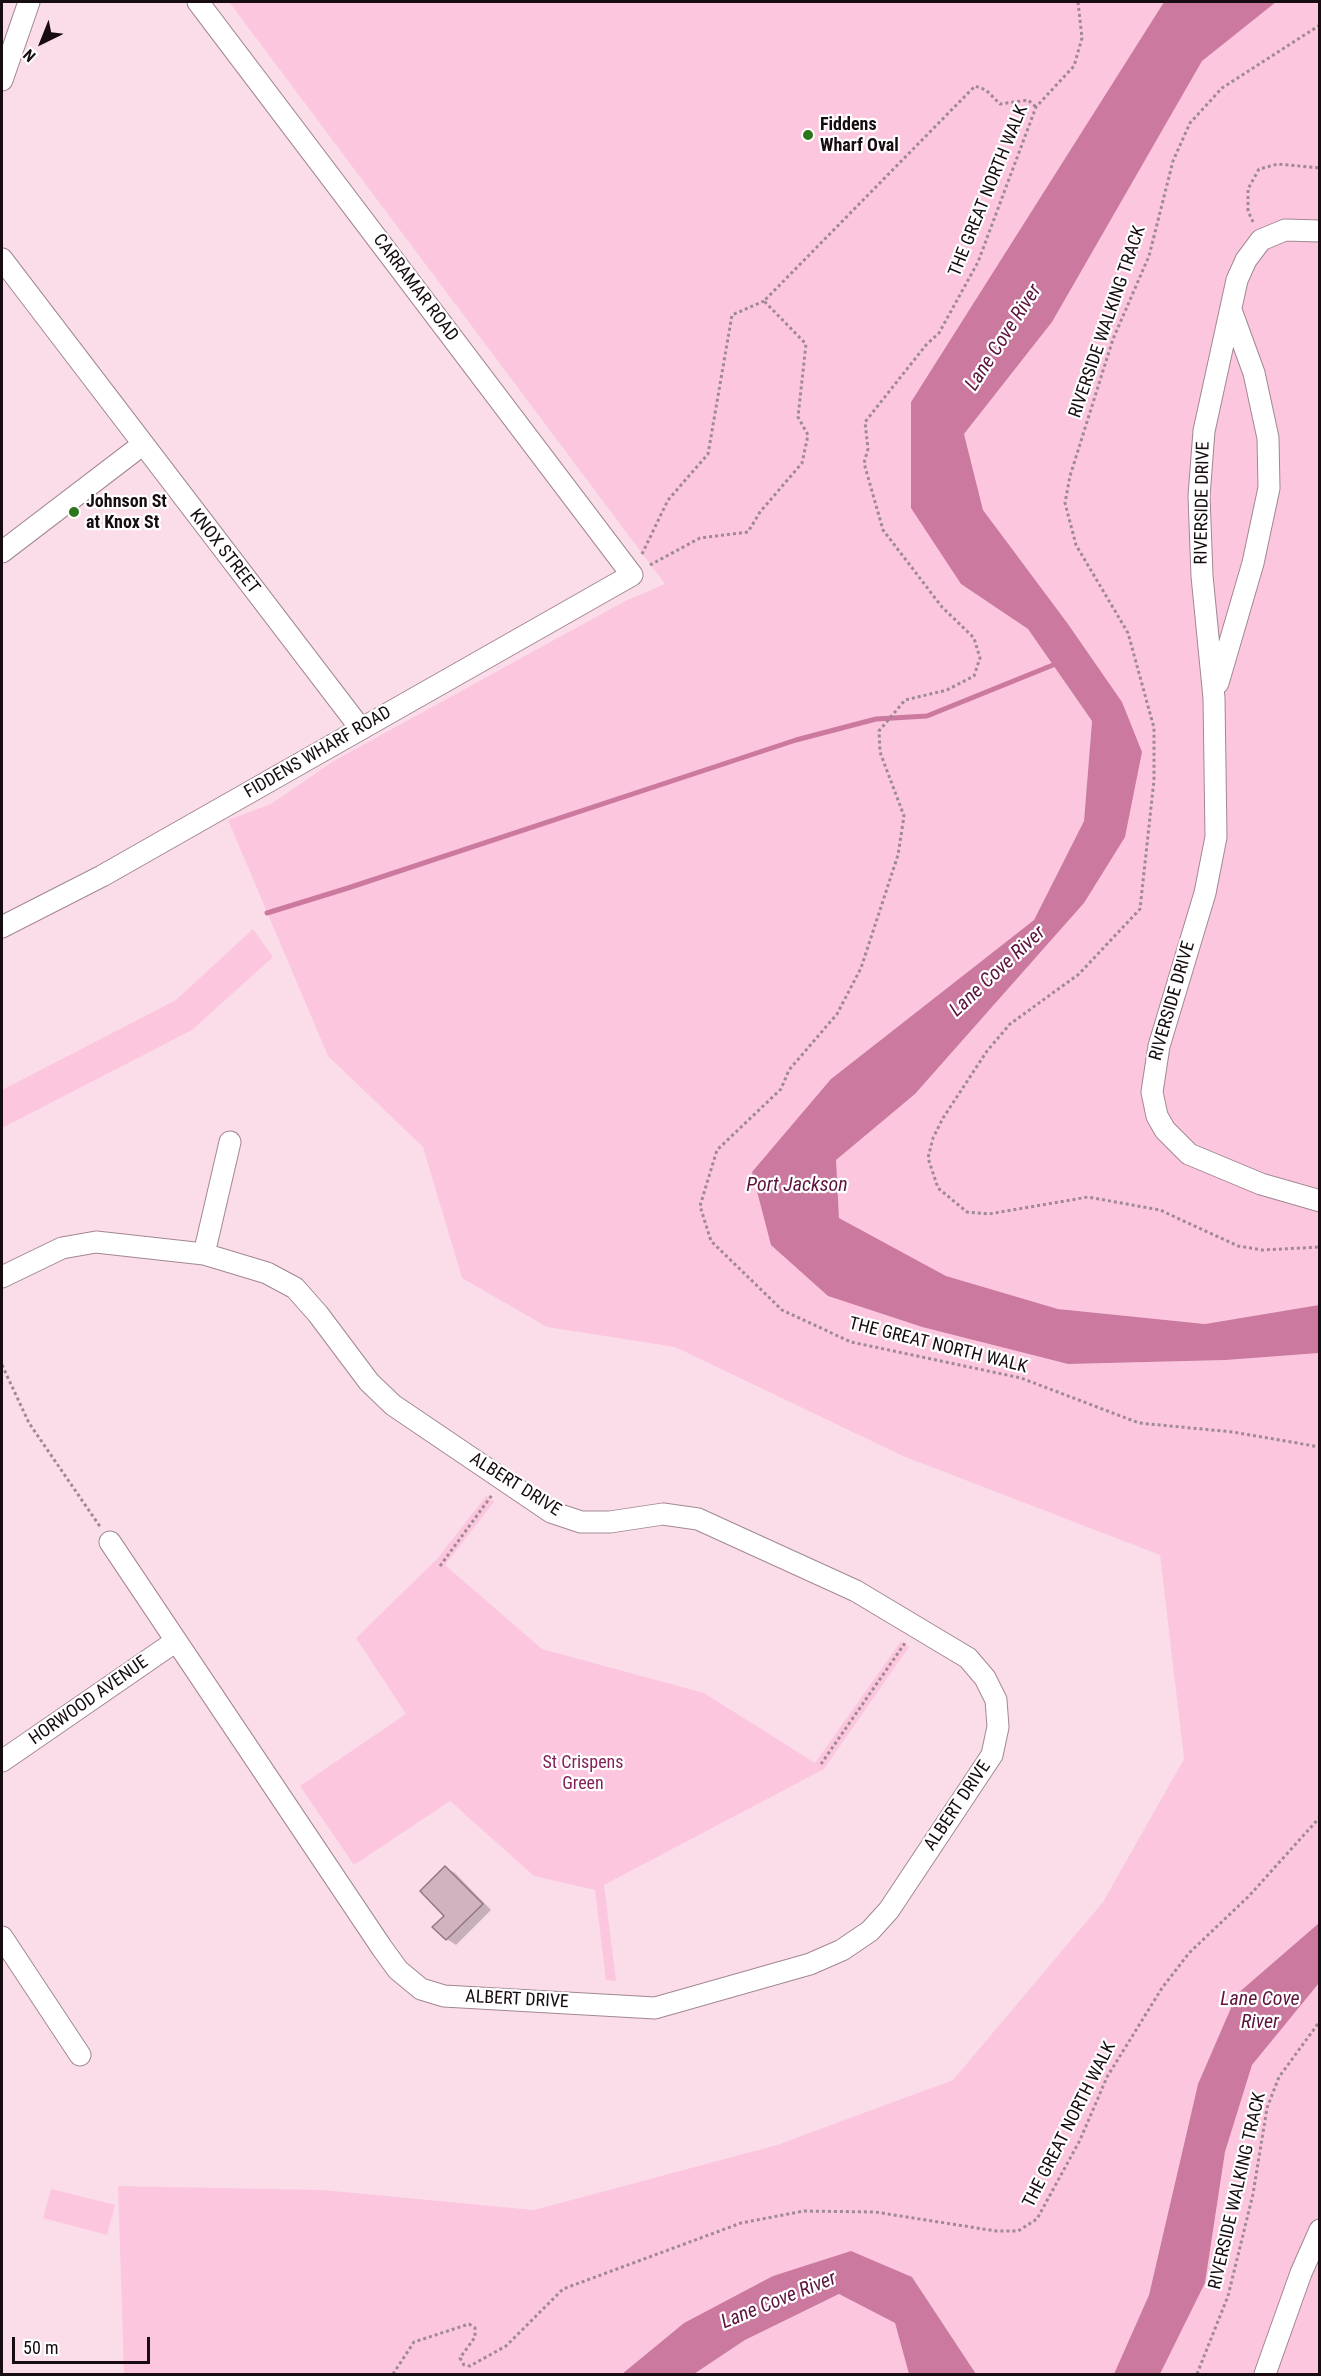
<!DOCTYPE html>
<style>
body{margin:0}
#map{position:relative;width:1321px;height:2376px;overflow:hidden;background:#fbddea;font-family:"Roboto Condensed",sans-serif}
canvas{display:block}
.frame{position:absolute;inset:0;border:3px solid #160c11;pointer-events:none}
.north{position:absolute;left:12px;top:12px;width:60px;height:60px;-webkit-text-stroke:4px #fff;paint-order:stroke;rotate:223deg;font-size:16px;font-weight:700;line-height:24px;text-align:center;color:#160c11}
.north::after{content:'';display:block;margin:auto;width:21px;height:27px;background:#160c11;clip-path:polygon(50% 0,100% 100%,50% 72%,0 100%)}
.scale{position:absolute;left:12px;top:2337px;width:138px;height:27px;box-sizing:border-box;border:3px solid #160c11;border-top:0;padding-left:8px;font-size:18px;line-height:21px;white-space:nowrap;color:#160c11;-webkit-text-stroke:4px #fff;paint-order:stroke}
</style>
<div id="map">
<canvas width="1321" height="2376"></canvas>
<div class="frame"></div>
<div class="north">N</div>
<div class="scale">50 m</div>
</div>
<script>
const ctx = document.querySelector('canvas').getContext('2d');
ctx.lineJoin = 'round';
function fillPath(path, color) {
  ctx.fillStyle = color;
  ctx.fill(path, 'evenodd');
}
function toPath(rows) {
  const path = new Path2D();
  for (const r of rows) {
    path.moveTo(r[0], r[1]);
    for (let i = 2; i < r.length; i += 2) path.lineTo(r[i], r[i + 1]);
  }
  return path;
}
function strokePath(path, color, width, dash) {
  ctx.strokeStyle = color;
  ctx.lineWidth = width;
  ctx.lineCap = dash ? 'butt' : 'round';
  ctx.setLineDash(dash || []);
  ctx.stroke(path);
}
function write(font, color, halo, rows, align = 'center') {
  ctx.font = font + ' "Roboto Condensed",sans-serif';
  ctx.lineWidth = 4.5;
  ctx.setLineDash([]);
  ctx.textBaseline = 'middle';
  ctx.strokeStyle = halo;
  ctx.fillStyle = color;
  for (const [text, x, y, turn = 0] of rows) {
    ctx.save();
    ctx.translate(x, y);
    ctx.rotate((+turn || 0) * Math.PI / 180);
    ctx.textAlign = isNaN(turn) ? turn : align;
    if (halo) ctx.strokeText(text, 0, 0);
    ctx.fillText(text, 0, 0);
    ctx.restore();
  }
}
const green = toPath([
 [229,2,1164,2,911,402,961,584,1028,629,1092,721,1084,821,1034,920,831,1079,828,1296,921,1327,1068,1364,1226,1360,1319,1353,1319,1923,1237,1994,1198,2084,1149,2295,1114,2374,976,2374,912,2277,684,2323,622,2374,124,2374,118,2186,323,2190,534,2210,777,2145,953,2080,1103,1902,1184,1759,1160,1555,903,1456,675,1347,547,1327,462,1278,423,1147,328,1056,228,820,271,804,332,762,625,601,665,584],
 [1276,2,1319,2,1319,1305,1205,1324,1058,1309,946,1276,839,1218,835,1160,915,1094,1084,903,1122,702,1068,624,983,510,964,434,1052,322,1202,60],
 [253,929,273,957,192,1030,2,1128,2,1090,176,1000],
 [486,1496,494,1502,445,1565,542,1649,704,1693,815,1763,901,1641,909,1647,824,1769,604,1885,616,1981,606,1980,595,1890,534,1876,450,1801,354,1865,300,1786,406,1714,356,1638,437,1559],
 [1319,1983,1319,2374,1160,2374,1205,2283,1225,2152,1252,2065],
 [51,2189,115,2205,107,2235,43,2218],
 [839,2294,895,2323,909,2374,694,2374,745,2340]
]);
const water = toPath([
 [1164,2,1276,2,1202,61,1052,322,964,434,983,510,1068,624,1122,702,1142,752,1125,837,1084,903,915,1094,836,1160,839,1218,946,1276,1058,1309,1205,1324,1319,1305,1319,1353,1226,1360,1068,1364,922,1327,828,1296,771,1245,752,1172,831,1079,1034,920,1084,821,1092,721,1028,629,961,584,911,508,911,402],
 [1319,1923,1319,1983,1252,2065,1225,2152,1205,2283,1160,2374,1114,2374,1149,2295,1198,2084,1237,1994],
 [851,2251,912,2277,976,2374,909,2374,895,2323,839,2294,745,2340,694,2374,622,2374,684,2323,773,2276]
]);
const shadow = toPath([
 [445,1868,455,1873,491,1910,456,1945,447,1939]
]);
const stream = toPath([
 [267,913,348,888,796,740,876,719,927,716,1058,663]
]);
const building = toPath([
 [445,1866,483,1904,446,1940,432,1927,444,1916,420,1891,445,1866]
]);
const path = toPath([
 [1078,2,1082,38,1074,66,1036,107,978,262,939,333,926,345,865,422,868,449,864,463,883,530,942,607,974,638,980,658,974,676,947,690,905,700,879,731,880,752,904,816,898,855,861,968,837,1014,789,1070,781,1089,717,1150,700,1206,711,1241,782,1310,851,1342,1021,1378,1139,1423,1233,1432,1320,1447],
 [1320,25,1222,88,1190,123,1173,161,1149,256,1113,339,1070,476,1065,503,1076,545,1128,633,1154,728,1154,780,1140,909,1079,974,1010,1024,987,1051,943,1118,933,1138,928,1158,938,1188,967,1212,989,1214,1088,1197,1160,1210,1238,1246,1262,1250,1320,1247],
 [1253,222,1248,211,1248,189,1259,169,1278,164,1320,168],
 [642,554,668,500,708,454,732,315,764,301],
 [650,565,700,538,748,532,760,512,802,463,808,435,798,417,806,344,764,301,975,86,986,90,1000,104,1028,100,1036,107],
 [2,1365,29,1423,101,1528],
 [440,1566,492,1495],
 [821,1764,905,1643],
 [393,2374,414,2342,469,2324,475,2328,475,2337,460,2358,464,2365,470,2366,506,2346,563,2289,741,2223,804,2211,875,2212,996,2231,1018,2231,1037,2219,1080,2140,1107,2077,1162,1988,1189,1953,1249,1896,1320,1817],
 [1197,2374,1228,2296,1253,2194,1267,2108,1279,2077,1320,2021]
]);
const minor = toPath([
 [2,80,29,2],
 [1320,231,1285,230,1261,240,1246,260,1237,280,1204,431,1199,496,1202,576,1214,698,1216,837,1205,893,1159,1046,1152,1092,1157,1116,1165,1130,1189,1154,1261,1184,1320,1201],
 [2,259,361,729],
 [2,552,142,445],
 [1218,683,1253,563,1269,488,1268,438,1254,373,1231,310],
 [2,927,102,876,632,575,198,2],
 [204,1254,230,1142],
 [2,1277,62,1248,96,1242,204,1254,267,1273,295,1288,318,1314,369,1382,393,1405,551,1512,581,1522,610,1522,663,1514,698,1519,856,1591,968,1658,985,1678,996,1700,998,1727,992,1755,889,1910,870,1931,842,1950,810,1964,655,2008,444,1996,421,1989,398,1970,382,1948,110,1542],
 [2,1761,176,1641],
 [2,1937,80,2055],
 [1265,2374,1301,2273,1320,2230]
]);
const markers = [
 [808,135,6,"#2b751a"],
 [74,512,6,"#2b751a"]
];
const poiNames = [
 ["Fiddens",820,125],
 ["Wharf Oval",820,146],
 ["Johnson St",86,502],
 ["at Knox St",86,523]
];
const streetNames = [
 ["THE GREAT NORTH WALK",989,191,-68],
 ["CARRAMAR ROAD",415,288,53],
 ["RIVERSIDE WALKING TRACK",1108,322,-71],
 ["RIVERSIDE DRIVE",1203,503,-89],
 ["KNOX STREET",224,552,52],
 ["FIDDENS WHARF ROAD",318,753,-30],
 ["RIVERSIDE DRIVE",1173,1001,-74],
 ["THE GREAT NORTH WALK",938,1346,14],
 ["ALBERT DRIVE",515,1485,32],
 ["HORWOOD AVENUE",89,1701,-35],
 ["ALBERT DRIVE",958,1806,-56],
 ["ALBERT DRIVE",517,2000,3],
 ["THE GREAT NORTH WALK",1070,2125,-63],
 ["RIVERSIDE WALKING TRACK",1238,2191,-77]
];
const parkNames = [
 ["St Crispens",583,1763],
 ["Green",583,1784]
];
const waterNames = [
 ["Lane Cove River",1004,338,-57],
 ["Lane Cove River",998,972,-43],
 ["Port Jackson",797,1186],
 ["Lane Cove",1260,2000],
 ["River",1260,2023],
 ["Lane Cove River",779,2301,-22]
];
fillPath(green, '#fcc7de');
fillPath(water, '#cc79a0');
fillPath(shadow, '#0003');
strokePath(stream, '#cc79a0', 5);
fillPath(building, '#d0b3bf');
strokePath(building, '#917783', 1.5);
strokePath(minor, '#a28793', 23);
strokePath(path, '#9f8993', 3, [3, 3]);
strokePath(minor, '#fff', 21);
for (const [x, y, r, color] of markers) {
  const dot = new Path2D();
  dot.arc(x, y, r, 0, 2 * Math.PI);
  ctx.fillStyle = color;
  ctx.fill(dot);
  strokePath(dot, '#fff', 2);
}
write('bold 18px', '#160c11', '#fff', poiNames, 'left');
write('18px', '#160c11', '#fff', streetNames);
write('18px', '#842159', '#fff', parkNames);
write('italic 20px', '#5d133d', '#fff', waterNames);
</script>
